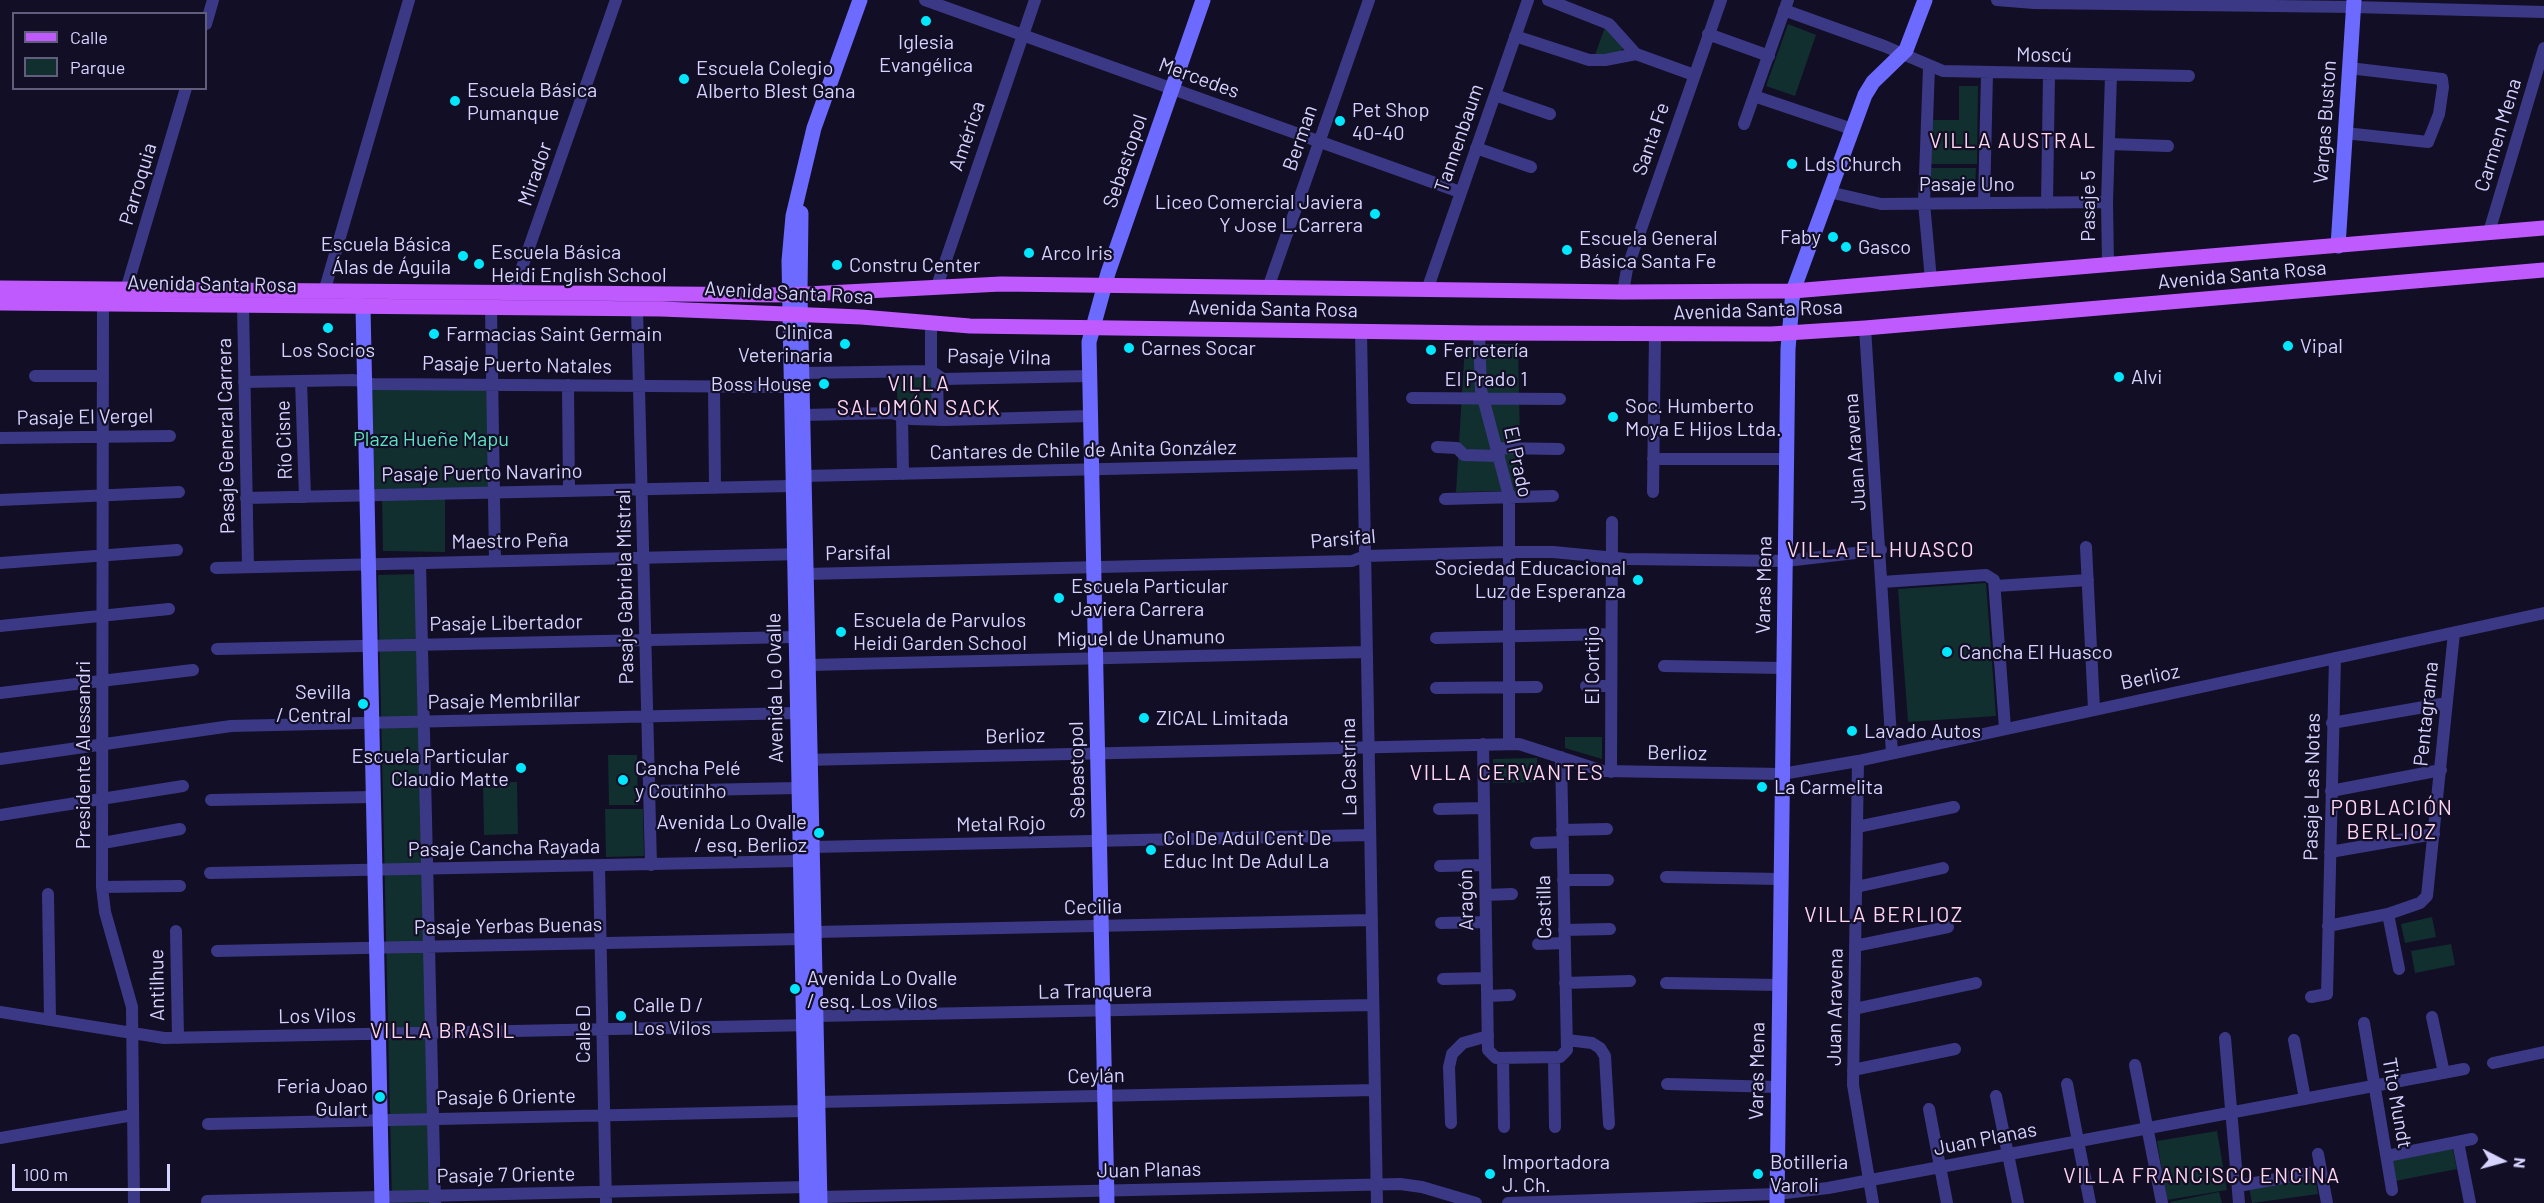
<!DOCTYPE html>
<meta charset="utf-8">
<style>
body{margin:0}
#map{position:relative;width:2544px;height:1203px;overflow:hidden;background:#120e25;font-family:Barlow,sans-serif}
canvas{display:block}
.legend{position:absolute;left:12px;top:12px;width:195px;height:78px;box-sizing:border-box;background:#120e25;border:2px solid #615d7c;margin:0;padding:8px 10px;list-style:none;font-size:18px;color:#d7d3ff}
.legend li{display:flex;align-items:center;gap:12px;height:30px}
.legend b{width:30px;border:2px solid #615d7c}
.north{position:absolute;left:2472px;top:1131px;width:60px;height:60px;-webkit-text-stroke:4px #120e25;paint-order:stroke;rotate:96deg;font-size:16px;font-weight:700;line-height:24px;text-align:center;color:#d7d3ff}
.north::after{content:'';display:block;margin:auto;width:21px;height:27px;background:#d7d3ff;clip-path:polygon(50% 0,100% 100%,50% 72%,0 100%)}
.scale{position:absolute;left:12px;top:1164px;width:158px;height:27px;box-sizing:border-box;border:3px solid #d7d3ff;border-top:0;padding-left:8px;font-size:18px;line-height:21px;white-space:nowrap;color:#d7d3ff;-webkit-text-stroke:4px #120e25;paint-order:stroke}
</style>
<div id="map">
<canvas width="2544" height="1203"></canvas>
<ul class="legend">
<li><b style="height:8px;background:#bf5aff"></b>Calle</li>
<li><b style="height:16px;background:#112f2e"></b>Parque</li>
</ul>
<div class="north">N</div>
<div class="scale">100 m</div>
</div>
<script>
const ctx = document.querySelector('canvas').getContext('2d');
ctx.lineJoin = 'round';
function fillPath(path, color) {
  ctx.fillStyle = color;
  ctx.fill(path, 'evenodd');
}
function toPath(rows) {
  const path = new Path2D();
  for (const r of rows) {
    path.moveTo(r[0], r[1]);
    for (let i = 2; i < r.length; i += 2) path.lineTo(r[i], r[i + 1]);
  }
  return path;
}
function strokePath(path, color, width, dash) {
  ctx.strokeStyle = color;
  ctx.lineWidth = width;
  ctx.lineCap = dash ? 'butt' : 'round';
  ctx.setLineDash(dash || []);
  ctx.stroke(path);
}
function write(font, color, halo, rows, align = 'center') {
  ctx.font = font + ' Barlow,sans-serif';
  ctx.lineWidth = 4.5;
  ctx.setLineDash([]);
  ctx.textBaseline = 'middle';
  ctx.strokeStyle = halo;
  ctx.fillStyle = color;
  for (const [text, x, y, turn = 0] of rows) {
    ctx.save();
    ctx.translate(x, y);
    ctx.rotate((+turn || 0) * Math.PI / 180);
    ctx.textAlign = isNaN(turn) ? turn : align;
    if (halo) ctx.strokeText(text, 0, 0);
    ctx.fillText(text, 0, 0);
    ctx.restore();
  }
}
const green = toPath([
 [1788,24,1816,35,1795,96,1766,86],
 [1605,27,1623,48,1621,52,1595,55],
 [1959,86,1978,86,1977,164,1930,164,1930,120,1959,120],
 [1931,168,1976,168,1975,192,1931,192],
 [1476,344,1503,491,1456,492,1465,345],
 [1484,344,1518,344,1521,491,1511,491,1486,390],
 [897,374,931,377,936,416,909,415,897,408],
 [375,387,487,388,492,487,375,491,369,392],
 [382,499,445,499,445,552,383,551],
 [417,574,432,1203,392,1203,378,575],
 [1986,583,1996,716,1908,722,1898,589],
 [1565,737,1602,737,1602,759,1565,748],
 [608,755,637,755,638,805,609,805],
 [1537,758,1537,782,1493,783,1493,759],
 [517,782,518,834,484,835,483,783],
 [605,809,643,809,644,856,606,857],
 [2432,917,2436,937,2405,943,2401,924],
 [2451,944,2455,965,2415,973,2411,951],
 [2217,1131,2227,1190,2167,1200,2157,1141],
 [2452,1146,2457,1169,2395,1181,2391,1158],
 [2315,1176,2318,1194,2252,1203,2249,1187],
 [2219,1192,2222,1203,2171,1203,2170,1202]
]);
const street = toPath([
 [925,0,1460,192],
 [1548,0,1609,24,1636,54],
 [1997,0,2034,3,2353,7,2544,12],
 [1784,10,1884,46,1943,71,2189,76],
 [206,24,213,0],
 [1708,34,1769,56],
 [1515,36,1589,60,1605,60,1636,54,1694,75],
 [1929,67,1924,203,1931,280],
 [1495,95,1550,114],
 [1754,96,1852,129],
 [1744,124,1788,0],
 [2345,133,2428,142,2439,114,2443,87,2442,79,2349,68],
 [2109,144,2168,146],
 [1476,148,1531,167],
 [1829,192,1881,204,2107,202],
 [1984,203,1987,74],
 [2047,203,2049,75],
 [2489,232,2544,48],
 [2108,265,2107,202,2111,75],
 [937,286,1035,0],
 [1268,288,1369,0],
 [126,290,186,88],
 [1427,290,1528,0],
 [324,292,409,0],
 [1623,292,1627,269,1721,0],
 [513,293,616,0],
 [103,304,102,887,105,912,132,1007,134,1203],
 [243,305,248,567],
 [491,307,495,561],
 [637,309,651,865],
 [1865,328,1892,753],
 [1361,331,1377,1203],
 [1479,333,1481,390,1509,496,1509,744],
 [931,371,931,323],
 [802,373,931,371,943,379,1090,376],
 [937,375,938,419],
 [35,376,103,376],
 [301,381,305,497],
 [244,382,354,380,373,384,790,387],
 [568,385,569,491],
 [714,387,715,488],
 [1412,398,1560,399],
 [803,415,892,413,911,419,945,420,1091,416],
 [902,416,903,474],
 [0,438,170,436],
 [1437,447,1457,448,1464,455,1499,456],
 [1497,448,1559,449],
 [1653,459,1787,459],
 [804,476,1363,463],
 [1653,492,1655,334],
 [246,498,791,486],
 [1445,499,1553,496],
 [0,500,179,492],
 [2086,547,2094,709],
 [0,563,177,550],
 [420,563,435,1203],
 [216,568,802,554],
 [806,574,1352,561,1365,556,1507,552,1553,552,1626,559,1786,561,1881,550],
 [1882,582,1986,575,1994,580,2005,728],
 [1996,586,2088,580],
 [0,626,169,609],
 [1436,638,1611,634],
 [217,649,795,637],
 [809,665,1367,652],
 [1664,666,1784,668],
 [1586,686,1611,686],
 [1436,688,1537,687],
 [0,693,193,670],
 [2332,723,2447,703],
 [1483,744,1488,1050,1496,1058,1560,1057,1567,1050,1561,757],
 [0,759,231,726,796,713],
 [803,760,1519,744,1603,771,1782,774,1858,761,2544,613],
 [1858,761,1853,1085,1873,1203],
 [1611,772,1612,522],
 [649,791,798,788],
 [2331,791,2441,770],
 [211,800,373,797],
 [1439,809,1484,808],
 [0,815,183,786],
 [1857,827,1954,807],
 [1562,830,1607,829],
 [103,843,180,829],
 [1536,843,1563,842],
 [813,847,1370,835],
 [2330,852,2434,834],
 [599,866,606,1203],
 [1440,866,1485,865],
 [210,873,799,861],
 [1666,877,1781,879],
 [1563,880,1608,880],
 [102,887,180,886],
 [1856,887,1943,868],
 [48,894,50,1019],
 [1486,895,1512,894],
 [2388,914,2399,969],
 [1441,923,1486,922],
 [2328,926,2388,914,2420,903,2427,896,2454,633],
 [1564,930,1610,929],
 [176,931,178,1038],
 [815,932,1372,920],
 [1538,944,1565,943],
 [1855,946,1948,927],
 [217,951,801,939],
 [1443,979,1487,978],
 [1565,983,1630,981],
 [1666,983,1779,985],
 [1487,996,1510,995],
 [2311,997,2327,994,2335,658],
 [1854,1009,1976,983],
 [0,1012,164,1038,813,1025],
 [817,1016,1373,1005],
 [2432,1017,2444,1073],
 [2364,1023,2392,1190],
 [2225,1038,2239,1203],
 [1567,1040,1592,1043,1600,1048,1605,1056,1609,1124],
 [2294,1040,2305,1099],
 [1554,1057,1555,1127],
 [1503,1058,1504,1127],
 [2493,1063,2544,1052],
 [2135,1065,2162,1203],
 [1853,1070,1955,1049],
 [1667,1084,1778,1087],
 [2067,1084,2090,1203],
 [1996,1096,2018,1203],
 [818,1102,1375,1090],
 [1929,1109,1947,1203],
 [1451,1123,1449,1067,1452,1054,1463,1043,1488,1036],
 [208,1124,805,1111],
 [0,1138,133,1115],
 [2458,1142,2470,1203],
 [2318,1154,2327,1203],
 [2387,1156,2472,1139],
 [2238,1186,2321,1171],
 [820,1197,1400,1184,1422,1187,1476,1203],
 [207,1201,807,1187],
 [1508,1203,1777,1194,1828,1188,2464,1069]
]);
const secondary = toPath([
 [801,213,800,294,820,1203],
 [2338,246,2354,0],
 [352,302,363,307,382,1203],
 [807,1203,789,261,793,216,814,128,860,0],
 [1107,1203,1089,342,1108,273,1203,0],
 [1777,1203,1788,349,1793,291,1865,95,1873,82,1906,50,1925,0]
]);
const primary = toPath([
 [0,288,788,295,1001,284,1623,292,1793,291,2544,228],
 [0,303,661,309,861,317,970,326,1479,333,1771,334,1865,328,2544,270]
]);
const markers = [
 [926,21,6,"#00e7fe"],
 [684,79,6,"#00e7fe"],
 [455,101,6,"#00e7fe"],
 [1340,121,6,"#00e7fe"],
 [1792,164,6,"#00e7fe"],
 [1375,214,6,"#00e7fe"],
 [1833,237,6,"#00e7fe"],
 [1846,247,6,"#00e7fe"],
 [1567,250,6,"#00e7fe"],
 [1029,253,6,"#00e7fe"],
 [463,256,6,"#00e7fe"],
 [479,264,6,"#00e7fe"],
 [837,265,6,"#00e7fe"],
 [328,328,6,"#00e7fe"],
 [434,334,6,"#00e7fe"],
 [845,344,6,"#00e7fe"],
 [2288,346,6,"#00e7fe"],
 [1129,348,6,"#00e7fe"],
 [1431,350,6,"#00e7fe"],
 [2119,377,6,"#00e7fe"],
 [824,384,6,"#00e7fe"],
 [1613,417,6,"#00e7fe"],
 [1638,580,6,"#00e7fe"],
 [1059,598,6,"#00e7fe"],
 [841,632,6,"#00e7fe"],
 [1947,652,6,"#00e7fe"],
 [363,704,6,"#00e7fe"],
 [1144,718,6,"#00e7fe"],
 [1852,731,6,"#00e7fe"],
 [521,768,6,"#00e7fe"],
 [623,780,6,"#00e7fe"],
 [1762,787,6,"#00e7fe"],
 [819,833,6,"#00e7fe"],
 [1151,850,6,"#00e7fe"],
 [795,989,6,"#00e7fe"],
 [621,1016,6,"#00e7fe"],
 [380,1097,6,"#00e7fe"],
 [1490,1174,6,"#00e7fe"],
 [1758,1174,6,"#00e7fe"]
];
const poiNames = [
 ["Iglesia",926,42,"center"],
 ["Evangélica",926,65,"center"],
 ["Escuela Colegio",696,68],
 ["Alberto Blest Gana",696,91],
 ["Escuela Básica",467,90],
 ["Pumanque",467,113],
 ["Pet Shop",1352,110],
 ["40-40",1352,133],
 ["Lds Church",1804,164],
 ["Liceo Comercial Javiera",1363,202,"right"],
 ["Y Jose L.Carrera",1363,225,"right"],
 ["Faby",1821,237,"right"],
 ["Escuela General",1579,238],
 ["Básica Santa Fe",1579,261],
 ["Escuela Básica",451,244,"right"],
 ["Álas de Águila",451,267,"right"],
 ["Gasco",1858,247],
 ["Escuela Básica",491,252],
 ["Heidi English School",491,275],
 ["Arco Iris",1041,253],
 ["Constru Center",849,265],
 ["Clinica",833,332,"right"],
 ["Veterinaria",833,355,"right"],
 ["Farmacias Saint Germain",446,334],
 ["Vipal",2300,346],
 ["Carnes Socar",1141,348],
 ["Los Socios",328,350,"center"],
 ["Ferretería",1443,350],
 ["Alvi",2131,377],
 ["Boss House",812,384,"right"],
 ["Soc. Humberto",1625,406],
 ["Moya E Hijos Ltda.",1625,429],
 ["Sociedad Educacional",1626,568,"right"],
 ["Luz de Esperanza",1626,591,"right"],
 ["Escuela Particular",1071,586],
 ["Javiera Carrera",1071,609],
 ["Escuela de Parvulos",853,620],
 ["Heidi Garden School",853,643],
 ["Cancha El Huasco",1959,652],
 ["Sevilla",351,692,"right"],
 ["/ Central",351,715,"right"],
 ["ZICAL Limitada",1156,718],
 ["Lavado Autos",1864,731],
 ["Escuela Particular",509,756,"right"],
 ["Claudio Matte",509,779,"right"],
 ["Cancha Pelé",635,768],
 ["y Coutinho",635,791],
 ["La Carmelita",1774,787],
 ["Avenida Lo Ovalle",807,822,"right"],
 ["/ esq. Berlioz",807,845,"right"],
 ["Col De Adul Cent De",1163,838],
 ["Educ Int De Adul La",1163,861],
 ["Avenida Lo Ovalle",807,978],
 ["/ esq. Los Vilos",807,1001],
 ["Calle D /",633,1005],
 ["Los Vilos",633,1028],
 ["Feria Joao",368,1086,"right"],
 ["Gulart",368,1109,"right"],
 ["Importadora",1502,1162],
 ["J. Ch.",1502,1185],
 ["Botilleria",1770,1162],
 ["Varoli",1770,1185]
];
const streetNames = [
 ["Moscú",2044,55,1],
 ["Mercedes",1199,78,20],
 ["Vargas Buston",2325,122,-86],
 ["Carmen Mena",2498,135,-73],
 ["América",967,136,-71],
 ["Berman",1300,138,-71],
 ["Tannenbaum",1459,138,-71],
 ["Santa Fe",1651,139,-71],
 ["Sebastopol",1125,161,-71],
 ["Mirador",535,174,-71],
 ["Parroquia",138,184,-73],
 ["Pasaje Uno",1967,184],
 ["Pasaje 5",2088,206,-90],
 ["Avenida Santa Rosa",2242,275,-5],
 ["Avenida Santa Rosa",212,284,1],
 ["Avenida Santa Rosa",789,293,3],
 ["Avenida Santa Rosa",1273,309,1],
 ["Avenida Santa Rosa",1758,310,-2],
 ["Pasaje Vilna",999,357,1],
 ["Pasaje Puerto Natales",517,365,1],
 ["El Prado 1",1486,379],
 ["Pasaje El Vergel",85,417,-1],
 ["Pasaje General Carrera",226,436,-91],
 ["Río Cisne",284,440,-92],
 ["Cantares de Chile de Anita González",1083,450,-1],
 ["Juan Aravena",1855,452,-94],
 ["El Prado",1518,462,78],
 ["Pasaje Puerto Navarino",482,473,-1],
 ["Parsifal",1343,539,-5],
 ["Maestro Peña",510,541,-1],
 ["Parsifal",858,553,-1],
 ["Varas Mena",1764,585,-89],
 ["Pasaje Gabriela Mistral",625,587,-91],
 ["Pasaje Libertador",506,623,-1],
 ["Miguel de Unamuno",1141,638,-1],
 ["El Cortijo",1592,665,-90],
 ["Berlioz",2150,677,-12],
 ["Avenida Lo Ovalle",775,688,-91],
 ["Pasaje Membrillar",504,701,-1],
 ["Pentagrama",2426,714,-84],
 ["Berlioz",1015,736,-1],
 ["Berlioz",1677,753,1],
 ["Presidente Alessandri",83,755,-90],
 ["La Castrina",1349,767,-91],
 ["Sebastopol",1077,770,-91],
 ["Pasaje Las Notas",2312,787,-89],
 ["Metal Rojo",1001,824,-1],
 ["Pasaje Cancha Rayada",504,848,-1],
 ["Aragón",1466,900,-91],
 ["Cecilia",1093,907,-1],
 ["Castilla",1544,907,-91],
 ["Pasaje Yerbas Buenas",508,926,-1],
 ["Antilhue",157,985,-91],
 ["La Tranquera",1095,991,-1],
 ["Juan Aravena",1835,1007,-89],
 ["Los Vilos",317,1016,-1],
 ["Calle D",583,1034,-90],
 ["Varas Mena",1757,1071,-89],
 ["Ceylán",1096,1076,-1],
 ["Pasaje 6 Oriente",506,1097,-1],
 ["Tito Mundt",2397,1103,80],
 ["Juan Planas",1985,1139,-11],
 ["Juan Planas",1149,1170,-1],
 ["Pasaje 7 Oriente",506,1175,-1]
];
const parkNames = [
 ["Plaza Hueñe Mapu",431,439]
];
const neighbourhoodNames = [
 ["VILLA AUSTRAL",2013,141],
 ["VILLA",919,384],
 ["SALOMÓN SACK",919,408],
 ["VILLA EL HUASCO",1881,550],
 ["VILLA CERVANTES",1507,773],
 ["POBLACIÓN",2392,808],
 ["BERLIOZ",2392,832],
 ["VILLA BERLIOZ",1884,915],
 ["VILLA BRASIL",443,1031],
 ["VILLA FRANCISCO ENCINA",2202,1176]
];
fillPath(green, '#112f2e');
strokePath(street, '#3b3985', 12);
strokePath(secondary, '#6c6aff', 15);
strokePath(primary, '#bf5aff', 15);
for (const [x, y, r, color] of markers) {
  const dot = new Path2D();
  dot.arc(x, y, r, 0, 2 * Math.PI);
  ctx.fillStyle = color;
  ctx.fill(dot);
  strokePath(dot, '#120e25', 2);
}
write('20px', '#d7d3ff', '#120e25', poiNames, 'left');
write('20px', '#d7d3ff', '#120e25', streetNames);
write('20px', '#5ce1bf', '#120e25', parkNames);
ctx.letterSpacing = '1.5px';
write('21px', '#ffd5f0', '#120e25', neighbourhoodNames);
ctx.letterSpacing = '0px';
</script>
